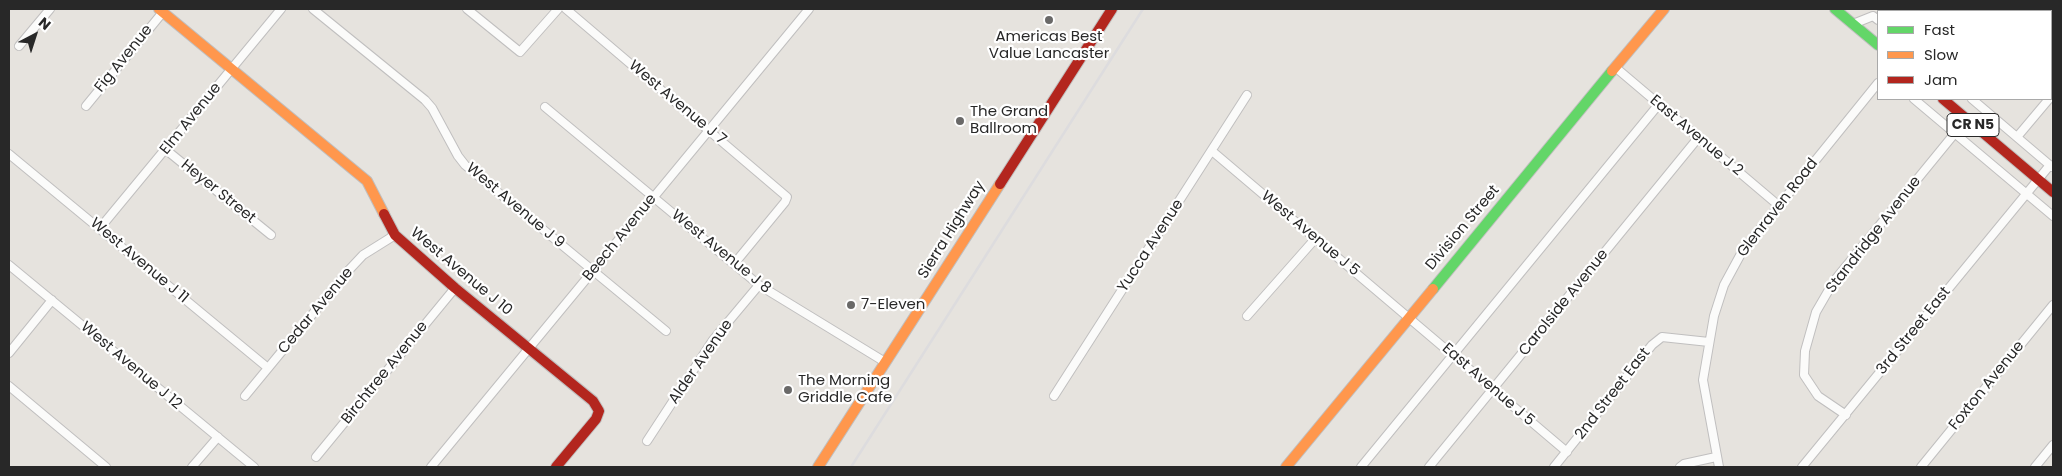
<!DOCTYPE html>
<style>
body{margin:0}
#map{position:relative;width:2062px;height:476px;overflow:hidden;background:#e6e3de;font-family:Poppins,sans-serif}
canvas{display:block}
.frame{position:absolute;inset:0;border:10px solid #282828;pointer-events:none}
.legend{position:absolute;left:1877px;top:10px;width:175px;height:90px;box-sizing:border-box;background:#fff;border:1px solid #a9a9a9;margin:0;padding:6px 9px;list-style:none;font-size:15px;color:#282828}
.legend li{display:flex;align-items:center;gap:10px;height:25px}
.legend b{width:25px;border:1px solid #a9a9a9}
.north{position:absolute;left:10px;top:10px;width:50px;height:50px;-webkit-text-stroke:4px #fff;paint-order:stroke;rotate:40deg;font-size:14px;font-weight:700;line-height:20px;text-align:center;color:#282828}
.north::after{content:'';display:block;margin:auto;width:18px;height:22px;background:#282828;clip-path:polygon(50% 0,100% 100%,50% 72%,0 100%)}
</style>
<div id="map">
<canvas width="2062" height="476"></canvas>
<div class="frame"></div>
<ul class="legend">
<li><b style="height:6px;background:#63d668"></b>Fast</li>
<li><b style="height:6px;background:#ff974d"></b>Slow</li>
<li><b style="height:6px;background:#b3261e"></b>Jam</li>
</ul>
<div class="north">N</div>
</div>
<script>
const ctx = document.querySelector('canvas').getContext('2d');
ctx.lineJoin = 'round';
function toPath(rows) {
  const path = new Path2D();
  for (const r of rows) {
    path.moveTo(r[0], r[1]);
    for (let i = 2; i < r.length; i += 2) path.lineTo(r[i], r[i + 1]);
  }
  return path;
}
function strokePath(path, color, width, dash) {
  ctx.strokeStyle = color;
  ctx.lineWidth = width;
  ctx.lineCap = dash ? 'butt' : 'round';
  ctx.setLineDash(dash || []);
  ctx.stroke(path);
}
function write(font, color, halo, rows, align = 'center') {
  ctx.font = font + ' Poppins,sans-serif';
  ctx.lineWidth = 4.5;
  ctx.setLineDash([]);
  ctx.textBaseline = 'middle';
  ctx.strokeStyle = halo;
  ctx.fillStyle = color;
  for (const [text, x, y, turn = 0] of rows) {
    ctx.save();
    ctx.translate(x, y);
    ctx.rotate((+turn || 0) * Math.PI / 180);
    ctx.textAlign = isNaN(turn) ? turn : align;
    if (halo) ctx.strokeText(text, 0, 0);
    ctx.fillText(text, 0, 0);
    ctx.restore();
  }
}
const street = toPath([
 [313,9,425,100,432,108,458,156,465,165,666,331],
 [467,9,520,52,558,9],
 [566,9,787,197,785,202,734,264],
 [2008,11,2010,9],
 [1853,24,1873,16,1878,20],
 [19,46,50,9],
 [1615,67,1778,205],
 [1914,99,2053,216],
 [1972,99,2052,167],
 [86,106,163,12],
 [545,107,759,285,885,362],
 [2017,137,2049,99],
 [165,149,271,235],
 [1212,151,1567,452],
 [9,154,268,368],
 [100,228,281,9],
 [9,265,254,467],
 [1247,316,1315,239],
 [9,353,52,300],
 [9,386,106,467],
 [245,396,348,271,363,255,395,235],
 [1054,396,1247,95],
 [1846,415,1818,396,1804,375,1805,351,1816,312,1834,281,1955,133],
 [647,441,713,340,759,285],
 [316,457,455,288],
 [192,467,218,437],
 [431,467,809,9],
 [1361,467,1659,104],
 [1429,467,1698,138],
 [1554,467,1652,345,1662,337,1709,342],
 [1680,467,1684,464,1716,457],
 [1719,467,1703,380,1714,316,1724,285,1743,250,1878,83],
 [1802,467,2050,165],
 [1921,467,2053,305],
 [2035,467,2053,445]
]);
const fast = toPath([
 [1835,9,1878,45],
 [1433,289,1612,71]
]);
const slow = toPath([
 [159,9,367,181,384,214],
 [1612,71,1664,9],
 [818,467,1000,184],
 [1286,467,1433,289]
]);
const jam = toPath([
 [1943,99,2053,192],
 [1000,184,1112,9],
 [384,214,395,235,455,288,593,401,599,411,596,419,556,467]
]);
const rail = toPath([
 [851,467,1143,9]
]);
const markers = [
 [1049,20,5,"#6a6968"],
 [960,121,5,"#6a6968"],
 [851,305,5,"#6a6968"],
 [788,390,5,"#6a6968"]
];
const shields = [
 [1973,125,52]
];
const shieldNames = [
 ["CR N5",1973,125]
];
const poiNames = [
 ["Americas Best",1049,37,"center"],
 ["Value Lancaster",1049,54,"center"],
 ["The Grand",970,112],
 ["Ballroom",970,129],
 ["7-Eleven",861,305],
 ["The Morning",798,381],
 ["Griddle Cafe",798,398]
];
const streetNames = [
 ["Fig Avenue",124,59,-51],
 ["West Avenue J 7",677,103,40],
 ["Elm Avenue",191,119,-51],
 ["East Avenue J 2",1696,136,40],
 ["Heyer Street",218,192,39],
 ["West Avenue J 9",515,206,40],
 ["Glenraven Road",1778,208,-52],
 ["Division Street",1463,228,-50],
 ["Sierra Highway",952,230,-58],
 ["West Avenue J 5",1310,234,40],
 ["Standridge Avenue",1874,235,-52],
 ["Beech Avenue",620,238,-51],
 ["Yucca Avenue",1151,246,-57],
 ["West Avenue J 8",721,252,39],
 ["West Avenue J 11",139,261,40],
 ["West Avenue J 10",461,272,40],
 ["Carolside Avenue",1564,303,-51],
 ["Cedar Avenue",316,311,-50],
 ["3rd Street East",1914,331,-51],
 ["Alder Avenue",701,362,-55],
 ["West Avenue J 12",131,366,40],
 ["Birchtree Avenue",385,373,-51],
 ["East Avenue J 5",1488,385,41],
 ["Foxton Avenue",1987,386,-51],
 ["2nd Street East",1613,394,-52]
];
strokePath(street, '#c0bfbf', 10);
strokePath(fast, '#c0bfbf', 12);
strokePath(slow, '#c0bfbf', 12);
strokePath(jam, '#c0bfbf', 12);
strokePath(street, '#fbfbfa', 8);
strokePath(fast, '#63d668', 10);
strokePath(slow, '#ff974d', 10);
strokePath(jam, '#b3261e', 10);
strokePath(rail, '#dddcde', 2.5);
for (const [x, y, r, color] of markers) {
  const dot = new Path2D();
  dot.arc(x, y, r, 0, 2 * Math.PI);
  ctx.fillStyle = color;
  ctx.fill(dot);
  strokePath(dot, '#fff', 2);
}
for (const [x, y, w] of shields) {
  const box = new Path2D();
  box.roundRect(x - w / 2, y - 11.5, w, 23, 4);
  ctx.fillStyle = '#fff';
  ctx.fill(box);
  strokePath(box, '#282828', 1);
}
write('bold 14px', '#282828', null, shieldNames);
write('15px', '#282828', '#fff', poiNames, 'left');
write('15px', '#282828', '#fff', streetNames);
</script>
